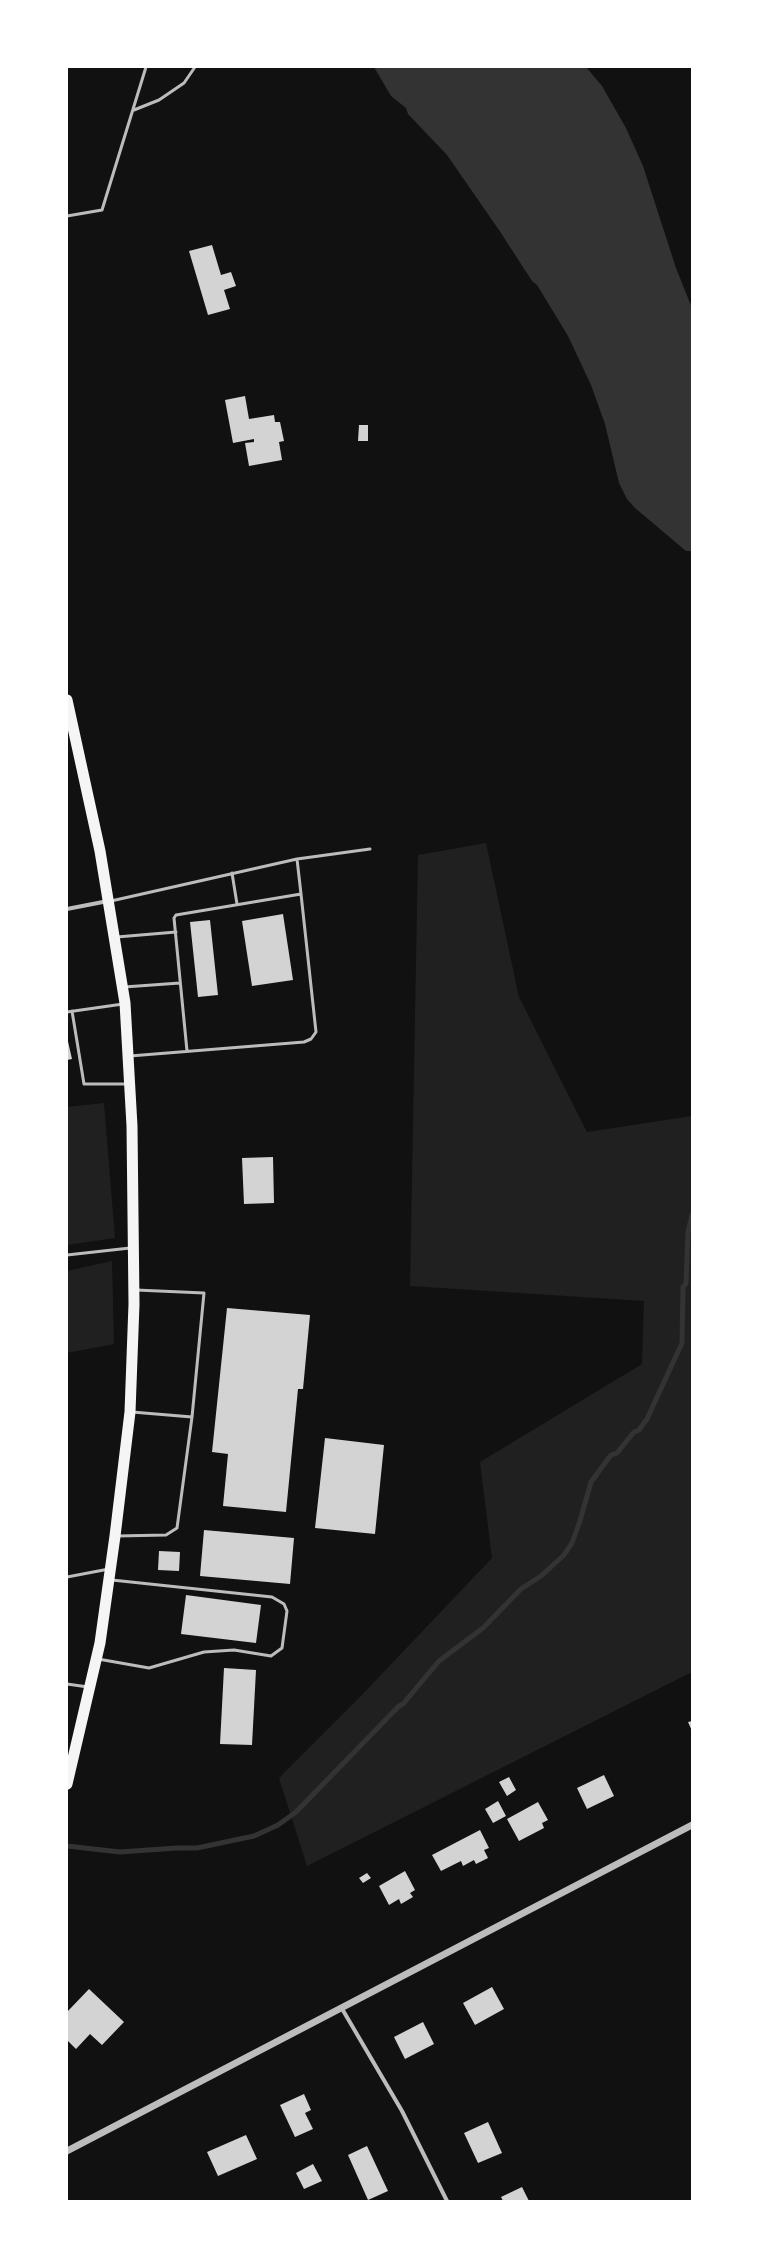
<!DOCTYPE html>
<style>
body{margin:0}
#map{position:relative;width:759px;height:2268px;overflow:hidden;background:#111;font-family:"Sofia Sans Condensed",sans-serif}
canvas{display:block}
.frame{position:absolute;inset:0;border:68px solid #fff;pointer-events:none}
</style>
<div id="map">
<canvas width="759" height="2268"></canvas>
<div class="frame"></div>
</div>
<script>
const ctx = document.querySelector('canvas').getContext('2d');
ctx.lineJoin = 'round';
function fillPath(path, color) {
  ctx.fillStyle = color;
  ctx.fill(path, 'evenodd');
}
function toPath(rows) {
  const path = new Path2D();
  for (const r of rows) {
    path.moveTo(r[0], r[1]);
    for (let i = 2; i < r.length; i += 2) path.lineTo(r[i], r[i + 1]);
  }
  return path;
}
function strokePath(path, color, width, dash) {
  ctx.strokeStyle = color;
  ctx.lineWidth = width;
  ctx.lineCap = dash ? 'butt' : 'round';
  ctx.setLineDash(dash || []);
  ctx.stroke(path);
}
const green = toPath([
 [486,843,519,997,587,1132,692,1116,692,1672,307,1866,279,1778,357,1700,492,1558,480,1462,642,1364,644,1301,410,1286,418,855],
 [104,1103,115,1238,67,1245,67,1107],
 [112,1261,114,1344,67,1353,67,1271]
]);
const water = toPath([
 [374,67,586,67,602,86,626,128,643,166,676,268,692,308,692,551,686,551,635,508,627,499,619,483,605,424,591,385,568,336,537,285,532,281,499,230,447,155,408,114,406,108,391,96]
]);
const stream = toPath([
 [67,1846,120,1852,177,1848,197,1848,254,1836,278,1825,296,1812,399,1706,403,1704,439,1661,483,1628,521,1589,541,1576,564,1555,572,1543,580,1521,591,1482,611,1455,617,1453,634,1432,639,1430,647,1419,682,1343,683,1287,686,1284,688,1232,692,1215]
]);
const building = toPath([
 [212,245,221,275,231,272,236,286,224,290,230,309,208,315,189,251],
 [245,396,249,419,274,415,275,422,280,422,284,441,279,442,282,460,249,466,245,443,254,442,254,439,233,443,225,400],
 [359,425,368,425,368,441,358,441],
 [283,914,293,980,252,986,242,921],
 [210,920,218,995,198,997,190,922],
 [67,1037,72,1059,67,1060],
 [273,1157,274,1203,244,1204,242,1158],
 [227,1308,310,1315,303,1389,298,1389,286,1512,223,1506,228,1454,212,1452],
 [325,1438,384,1445,375,1534,315,1528],
 [204,1530,294,1538,290,1584,200,1576],
 [159,1551,180,1552,179,1571,158,1570],
 [186,1595,261,1605,256,1643,181,1634],
 [224,1668,256,1670,252,1745,220,1744],
 [692,1721,692,1731,688,1722],
 [604,1775,614,1796,587,1809,577,1788],
 [509,1777,516,1790,507,1796,499,1782],
 [498,1801,506,1816,493,1823,485,1809],
 [538,1802,548,1820,542,1823,544,1828,519,1841,507,1819],
 [480,1830,489,1848,484,1850,488,1858,476,1864,474,1860,463,1866,461,1861,441,1871,432,1855],
 [405,1871,415,1890,410,1893,413,1897,401,1904,399,1899,389,1905,379,1886],
 [367,1873,371,1878,363,1883,359,1878],
 [492,1987,504,2009,475,2025,463,2003],
 [89,1989,124,2022,102,2045,90,2034,76,2049,67,2040,67,2012],
 [423,2022,434,2044,405,2059,394,2037],
 [304,2094,311,2110,305,2113,313,2129,295,2137,280,2105],
 [488,2122,502,2153,478,2163,464,2133],
 [246,2135,257,2159,218,2176,207,2152],
 [367,2146,388,2191,368,2200,348,2155],
 [313,2164,322,2181,304,2189,296,2173],
 [522,2187,529,2201,503,2201,501,2197]
]);
const service = toPath([
 [134,110,159,100,184,83,195,67],
 [67,216,102,210,146,67],
 [297,859,301,894],
 [232,873,237,904],
 [111,901,297,859,370,849],
 [117,937,176,932],
 [124,987,180,983],
 [72,1011,84,1084,127,1084],
 [67,1012,123,1004],
 [130,1056,304,1042,311,1039,316,1032,301,894,176,915,174,918,187,1051],
 [67,1255,130,1248],
 [132,1412,192,1417],
 [117,1536,166,1535,177,1528,192,1417,204,1293,136,1290],
 [67,1577,109,1569],
 [98,1659,149,1668,204,1652,234,1650,271,1656,282,1648,287,1611,284,1604,272,1597,112,1580],
 [67,1684,88,1687]
]);
const minor = toPath([
 [67,909,108,901],
 [341,2007,402,2111,447,2201]
]);
const tertiary = toPath([
 [67,2151,692,1825]
]);
const trunk = toPath([
 [67,700,100,851,125,1003,132,1126,134,1304,130,1412,115,1536,100,1643,67,1784]
]);
fillPath(green, '#202020');
fillPath(water, '#333');
strokePath(stream, '#333', 5);
fillPath(building, '#d3d3d3');
strokePath(service, '#bcbcbc', 3);
strokePath(minor, '#bcbcbc', 4);
strokePath(tertiary, '#bcbcbc', 7);
strokePath(trunk, '#f5f5f5', 11);
</script>
